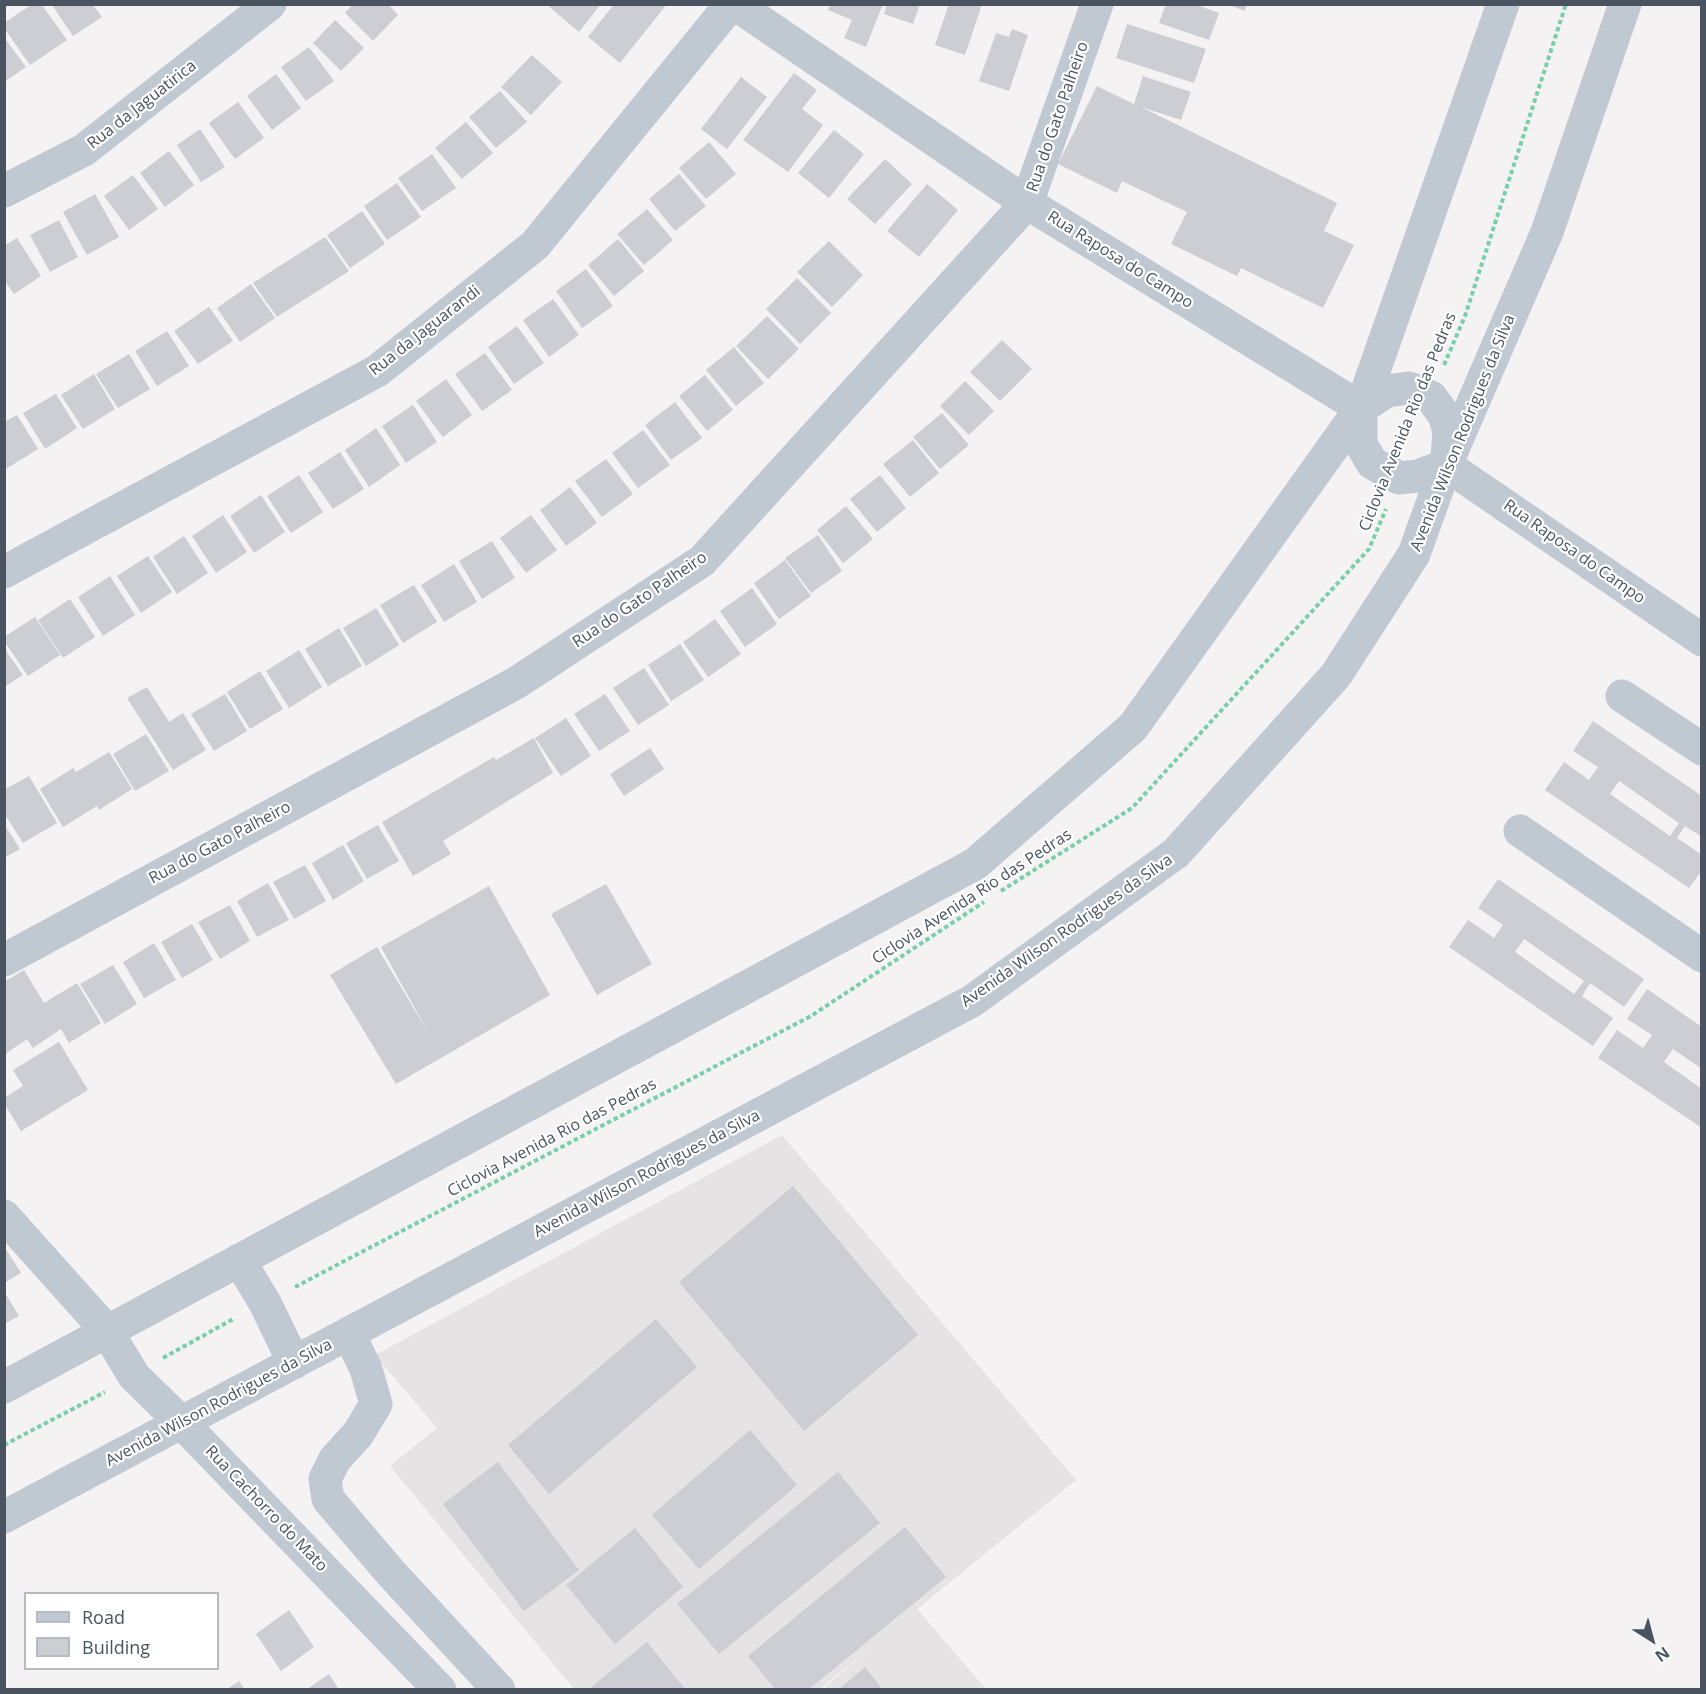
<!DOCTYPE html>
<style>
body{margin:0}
#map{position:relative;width:1706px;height:1694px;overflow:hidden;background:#f4f2f2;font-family:"Open Sans",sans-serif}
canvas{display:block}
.frame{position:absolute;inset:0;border:6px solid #4a5460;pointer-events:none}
.legend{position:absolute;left:24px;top:1592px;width:195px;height:78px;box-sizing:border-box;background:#fff;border:2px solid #b7bbbf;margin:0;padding:8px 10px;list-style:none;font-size:18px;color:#4a5460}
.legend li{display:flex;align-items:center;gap:12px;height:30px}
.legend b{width:30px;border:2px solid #b7bbbf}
.north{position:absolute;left:1622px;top:1610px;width:60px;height:60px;-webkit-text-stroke:4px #fff;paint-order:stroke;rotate:144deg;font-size:16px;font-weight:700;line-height:24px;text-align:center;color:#4a5460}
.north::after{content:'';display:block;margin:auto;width:21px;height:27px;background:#4a5460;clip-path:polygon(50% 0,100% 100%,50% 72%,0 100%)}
</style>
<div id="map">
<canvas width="1706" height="1694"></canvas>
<div class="frame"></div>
<ul class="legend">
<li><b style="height:8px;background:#c0c8d1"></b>Road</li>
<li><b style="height:16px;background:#ccced4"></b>Building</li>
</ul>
<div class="north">N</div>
</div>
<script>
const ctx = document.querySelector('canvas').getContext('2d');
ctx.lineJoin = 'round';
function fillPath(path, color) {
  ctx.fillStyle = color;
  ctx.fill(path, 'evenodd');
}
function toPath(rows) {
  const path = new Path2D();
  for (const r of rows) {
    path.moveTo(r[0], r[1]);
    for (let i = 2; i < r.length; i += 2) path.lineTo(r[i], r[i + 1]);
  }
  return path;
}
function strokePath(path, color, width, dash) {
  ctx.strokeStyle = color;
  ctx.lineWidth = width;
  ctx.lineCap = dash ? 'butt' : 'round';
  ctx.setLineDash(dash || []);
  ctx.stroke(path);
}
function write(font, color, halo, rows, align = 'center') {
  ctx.font = font + ' "Open Sans",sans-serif';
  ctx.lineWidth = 4.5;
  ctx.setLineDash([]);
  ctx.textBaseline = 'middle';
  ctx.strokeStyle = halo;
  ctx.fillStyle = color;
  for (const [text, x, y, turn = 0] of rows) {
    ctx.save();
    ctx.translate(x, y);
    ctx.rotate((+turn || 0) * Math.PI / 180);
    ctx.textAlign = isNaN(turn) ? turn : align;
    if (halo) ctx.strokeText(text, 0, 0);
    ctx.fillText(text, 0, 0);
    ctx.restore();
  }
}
const education = toPath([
 [782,1135,1076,1480,917,1609,986,1689,823,1689,875,1644,820,1689,574,1689,390,1466,437,1428,375,1355]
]);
const building = toPath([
 [353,4,388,4,398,15,373,41,345,13],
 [546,4,601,4,579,32],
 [614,4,667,4,620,63,588,37],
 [830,4,883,4,866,47,844,38,852,20,828,10],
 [887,4,920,4,913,24,884,14],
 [949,4,982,4,965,55,935,45],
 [1166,4,1194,4,1219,13,1209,40,1159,23],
 [1226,4,1247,4,1245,11],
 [31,5,42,5,67,40,30,65,4,28,4,23],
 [52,5,93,5,102,17,73,36],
 [335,20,364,48,341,71,313,43],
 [1127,24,1206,49,1194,83,1116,58],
 [1012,29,1028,35,1009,91,979,81,996,33,1009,37],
 [4,37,26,67,4,82],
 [309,47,334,81,306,101,281,67],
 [532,55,562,82,531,115,501,87],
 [794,73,817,90,802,109,823,125,788,172,743,140],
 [276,74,301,108,272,130,247,96],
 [1143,76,1191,92,1181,120,1141,107,1337,203,1324,231,1354,245,1323,308,1241,268,1237,276,1171,244,1187,212,1122,181,1117,193,1058,164,1097,86,1134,104],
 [741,77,767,97,727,149,701,129],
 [500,91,527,122,496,148,469,117],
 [238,102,264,138,235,159,209,123],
 [466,122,493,153,462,179,435,148],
 [200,129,225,167,201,182,177,145],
 [834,130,864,154,829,198,798,173],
 [709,142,736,174,706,199,679,168],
 [169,151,194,185,165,207,140,173],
 [432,154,456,188,422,211,398,178],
 [885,159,912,184,875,224,847,199],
 [679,174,706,206,675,231,649,199],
 [133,175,158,209,129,230,104,196],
 [397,183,421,217,387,240,364,206],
 [927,184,958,210,919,257,887,231],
 [95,194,119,237,87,255,63,212],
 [647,209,673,240,644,265,617,234],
 [362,211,385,244,350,268,327,235],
 [59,220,78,257,50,272,30,235],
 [325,237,349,271,277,317,253,283],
 [17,238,41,276,14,294,4,280,4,246],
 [618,239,644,271,614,296,588,265],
 [829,241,863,275,832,307,797,272],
 [586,269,613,306,582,328,556,291],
 [797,278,831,313,800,344,766,309],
 [251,284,275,318,240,342,217,308],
 [553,299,579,335,549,357,523,320],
 [209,307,233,341,198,364,174,331],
 [767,316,799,349,768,379,736,346],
 [517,326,544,363,514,384,488,347],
 [167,331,189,366,157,386,135,351],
 [1002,340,1032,369,1000,401,970,372],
 [734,347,764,383,736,406,706,370],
 [485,353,512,390,482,411,455,374],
 [129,354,150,389,118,408,96,374],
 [94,374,115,409,83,429,61,395],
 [705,375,733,410,707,431,679,396],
 [446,379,472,415,443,437,416,401],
 [965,381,994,411,969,435,940,406],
 [56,394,77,428,45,449,23,413],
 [675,402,702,438,671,460,645,425],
 [413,405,437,442,406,463,382,426],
 [942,413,969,445,940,469,913,437],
 [17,415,38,449,6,469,4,422],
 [376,428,400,465,369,487,345,450],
 [643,430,670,465,638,488,612,453],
 [913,440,939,473,910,497,883,464],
 [340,452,364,489,333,509,308,473],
 [606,459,633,494,602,517,575,481],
 [299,475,323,512,291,533,267,496],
 [880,475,906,508,877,532,850,499],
 [570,487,597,523,566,546,540,510],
 [261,495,285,532,254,553,230,516],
 [846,506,873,539,843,563,817,530],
 [223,515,247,552,216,573,192,536],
 [531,515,557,550,526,573,500,538],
 [818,535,842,571,811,593,785,558],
 [184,536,208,573,177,594,153,557],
 [492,541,515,578,482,599,459,561],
 [148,556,172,592,141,613,117,576],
 [785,560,811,596,779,619,754,583],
 [454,564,477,602,444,622,421,585],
 [110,576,135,615,103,636,78,597],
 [414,585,437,622,403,643,380,605],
 [752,588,777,624,745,647,720,611],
 [70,599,95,637,63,658,38,620],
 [376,608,399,645,366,666,343,628],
 [35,617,60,655,28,676,4,641,4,637],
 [715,619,741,654,708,677,683,642],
 [339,628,362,666,328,686,305,649],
 [680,644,704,680,671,701,648,665],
 [4,648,23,675,4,687],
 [299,650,322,687,289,708,266,671],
 [644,668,669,705,638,725,613,688],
 [260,671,283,709,250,729,227,692],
 [147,687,169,722,183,713,206,750,173,770,127,698],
 [225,694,247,731,214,751,191,714],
 [605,694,630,731,599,751,574,714],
 [566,718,591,756,561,776,535,738],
 [1593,721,1702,796,1702,837,1685,826,1677,838,1702,855,1702,870,1689,888,1545,790,1564,762,1589,780,1598,767,1573,751],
 [1619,781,1679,823,1670,836,1610,794],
 [146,734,169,771,135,791,113,754],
 [534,738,553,773,443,841,451,854,413,876,382,822,494,757,496,760],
 [650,748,664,769,624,796,610,774],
 [109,752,132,789,99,810,97,806,63,827,40,789,73,768,76,772],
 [29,776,57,823,23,843,4,813,4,790],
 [4,824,20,849,4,858],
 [378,825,399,861,367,879,346,843],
 [343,845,364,881,333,900,312,863],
 [305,865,326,901,294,919,273,882],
 [1498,879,1644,979,1624,1007,1590,983,1582,996,1613,1018,1593,1046,1449,947,1468,920,1494,938,1503,925,1478,908],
 [1524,939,1584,981,1574,994,1515,952],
 [268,883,289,920,257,937,237,901],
 [606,884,652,964,597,995,551,914],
 [489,886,550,995,396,1084,330,975,377,947,429,1034,381,947],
 [230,905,250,941,220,959,198,922],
 [192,924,213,960,182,978,161,942],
 [154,943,176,980,144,998,123,962],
 [113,965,137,1004,105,1024,80,984],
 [24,970,44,1003,77,983,101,1023,69,1043,61,1029,33,1048,27,1039,4,1055,4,982],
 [1647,989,1702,1027,1702,1069,1673,1049,1664,1062,1702,1089,1702,1128,1598,1058,1617,1030,1643,1048,1652,1035,1627,1019],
 [59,1042,88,1090,21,1131,4,1103,4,1098,23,1086,13,1070],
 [793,1186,918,1335,804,1431,679,1282],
 [4,1246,21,1273,4,1283],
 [7,1296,19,1316,4,1324,4,1298],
 [656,1319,697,1367,549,1494,508,1445],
 [750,1430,797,1485,699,1569,652,1515],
 [498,1462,579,1570,524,1611,443,1504],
 [838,1472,880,1523,719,1654,677,1604],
 [905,1527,946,1577,808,1690,776,1690,748,1656],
 [635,1528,683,1587,615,1644,566,1585],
 [289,1610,314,1647,281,1671,256,1634],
 [647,1642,686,1690,591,1690,590,1688],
 [865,1667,883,1690,838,1690],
 [329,1674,339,1690,306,1690],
 [239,1681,245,1690,226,1690]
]);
const path = toPath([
 [1444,365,1465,316,1566,4],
 [1001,891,1132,808,1369,549,1386,509],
 [295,1287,811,1016,984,902],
 [163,1358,235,1318],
 [4,1445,105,1392]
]);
const minor = toPath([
 [735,4,1027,203,1361,408],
 [4,191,84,150,270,4],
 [1361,408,1387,391,1409,388,1431,397,1444,415,1449,431,1447,457],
 [1361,408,1361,444,1372,463,1399,478,1418,476,1446,465],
 [1446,465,1702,640],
 [4,572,377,371,535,245,731,4],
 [1622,696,1702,749],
 [1520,831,1702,956],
 [4,960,516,683,702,561,1027,203,1097,4],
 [4,1216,107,1331,134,1376,182,1423,440,1690],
 [239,1260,265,1303,294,1363],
 [349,1334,366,1369,376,1404,358,1434,335,1459,325,1479,328,1499,391,1573,499,1690],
 [4,1387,975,864,1133,727,1361,408,1503,4],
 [4,1517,972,1001,1176,853,1336,675,1414,554,1446,465,1547,232,1625,4]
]);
const streetNames = [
 ["Rua da Jaguatirica",142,105,-38],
 ["Rua do Gato Palheiro",1058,117,-71],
 ["Rua Raposa do Campo",1120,260,32],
 ["Rua da Jaguarandi",425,331,-38],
 ["Ciclovia Avenida Rio das Pedras",1408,422,-68],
 ["Avenida Wilson Rodrigues da Silva",1463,433,-68],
 ["Rua Raposa do Campo",1574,552,35],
 ["Rua do Gato Palheiro",640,600,-34],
 ["Rua do Gato Palheiro",220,843,-28],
 ["Ciclovia Avenida Rio das Pedras",972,897,-33],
 ["Avenida Wilson Rodrigues da Silva",1067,931,-35],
 ["Ciclovia Avenida Rio das Pedras",552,1138,-28],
 ["Avenida Wilson Rodrigues da Silva",647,1174,-28],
 ["Avenida Wilson Rodrigues da Silva",219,1403,-28],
 ["Rua Cachorro do Mato",266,1509,46]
];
fillPath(education, '#e5e3e4');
fillPath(building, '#ccced4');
strokePath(path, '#7acfaa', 4, [4.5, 3]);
strokePath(minor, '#c0c8d1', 33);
write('16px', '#4a5460', '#fff', streetNames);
</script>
